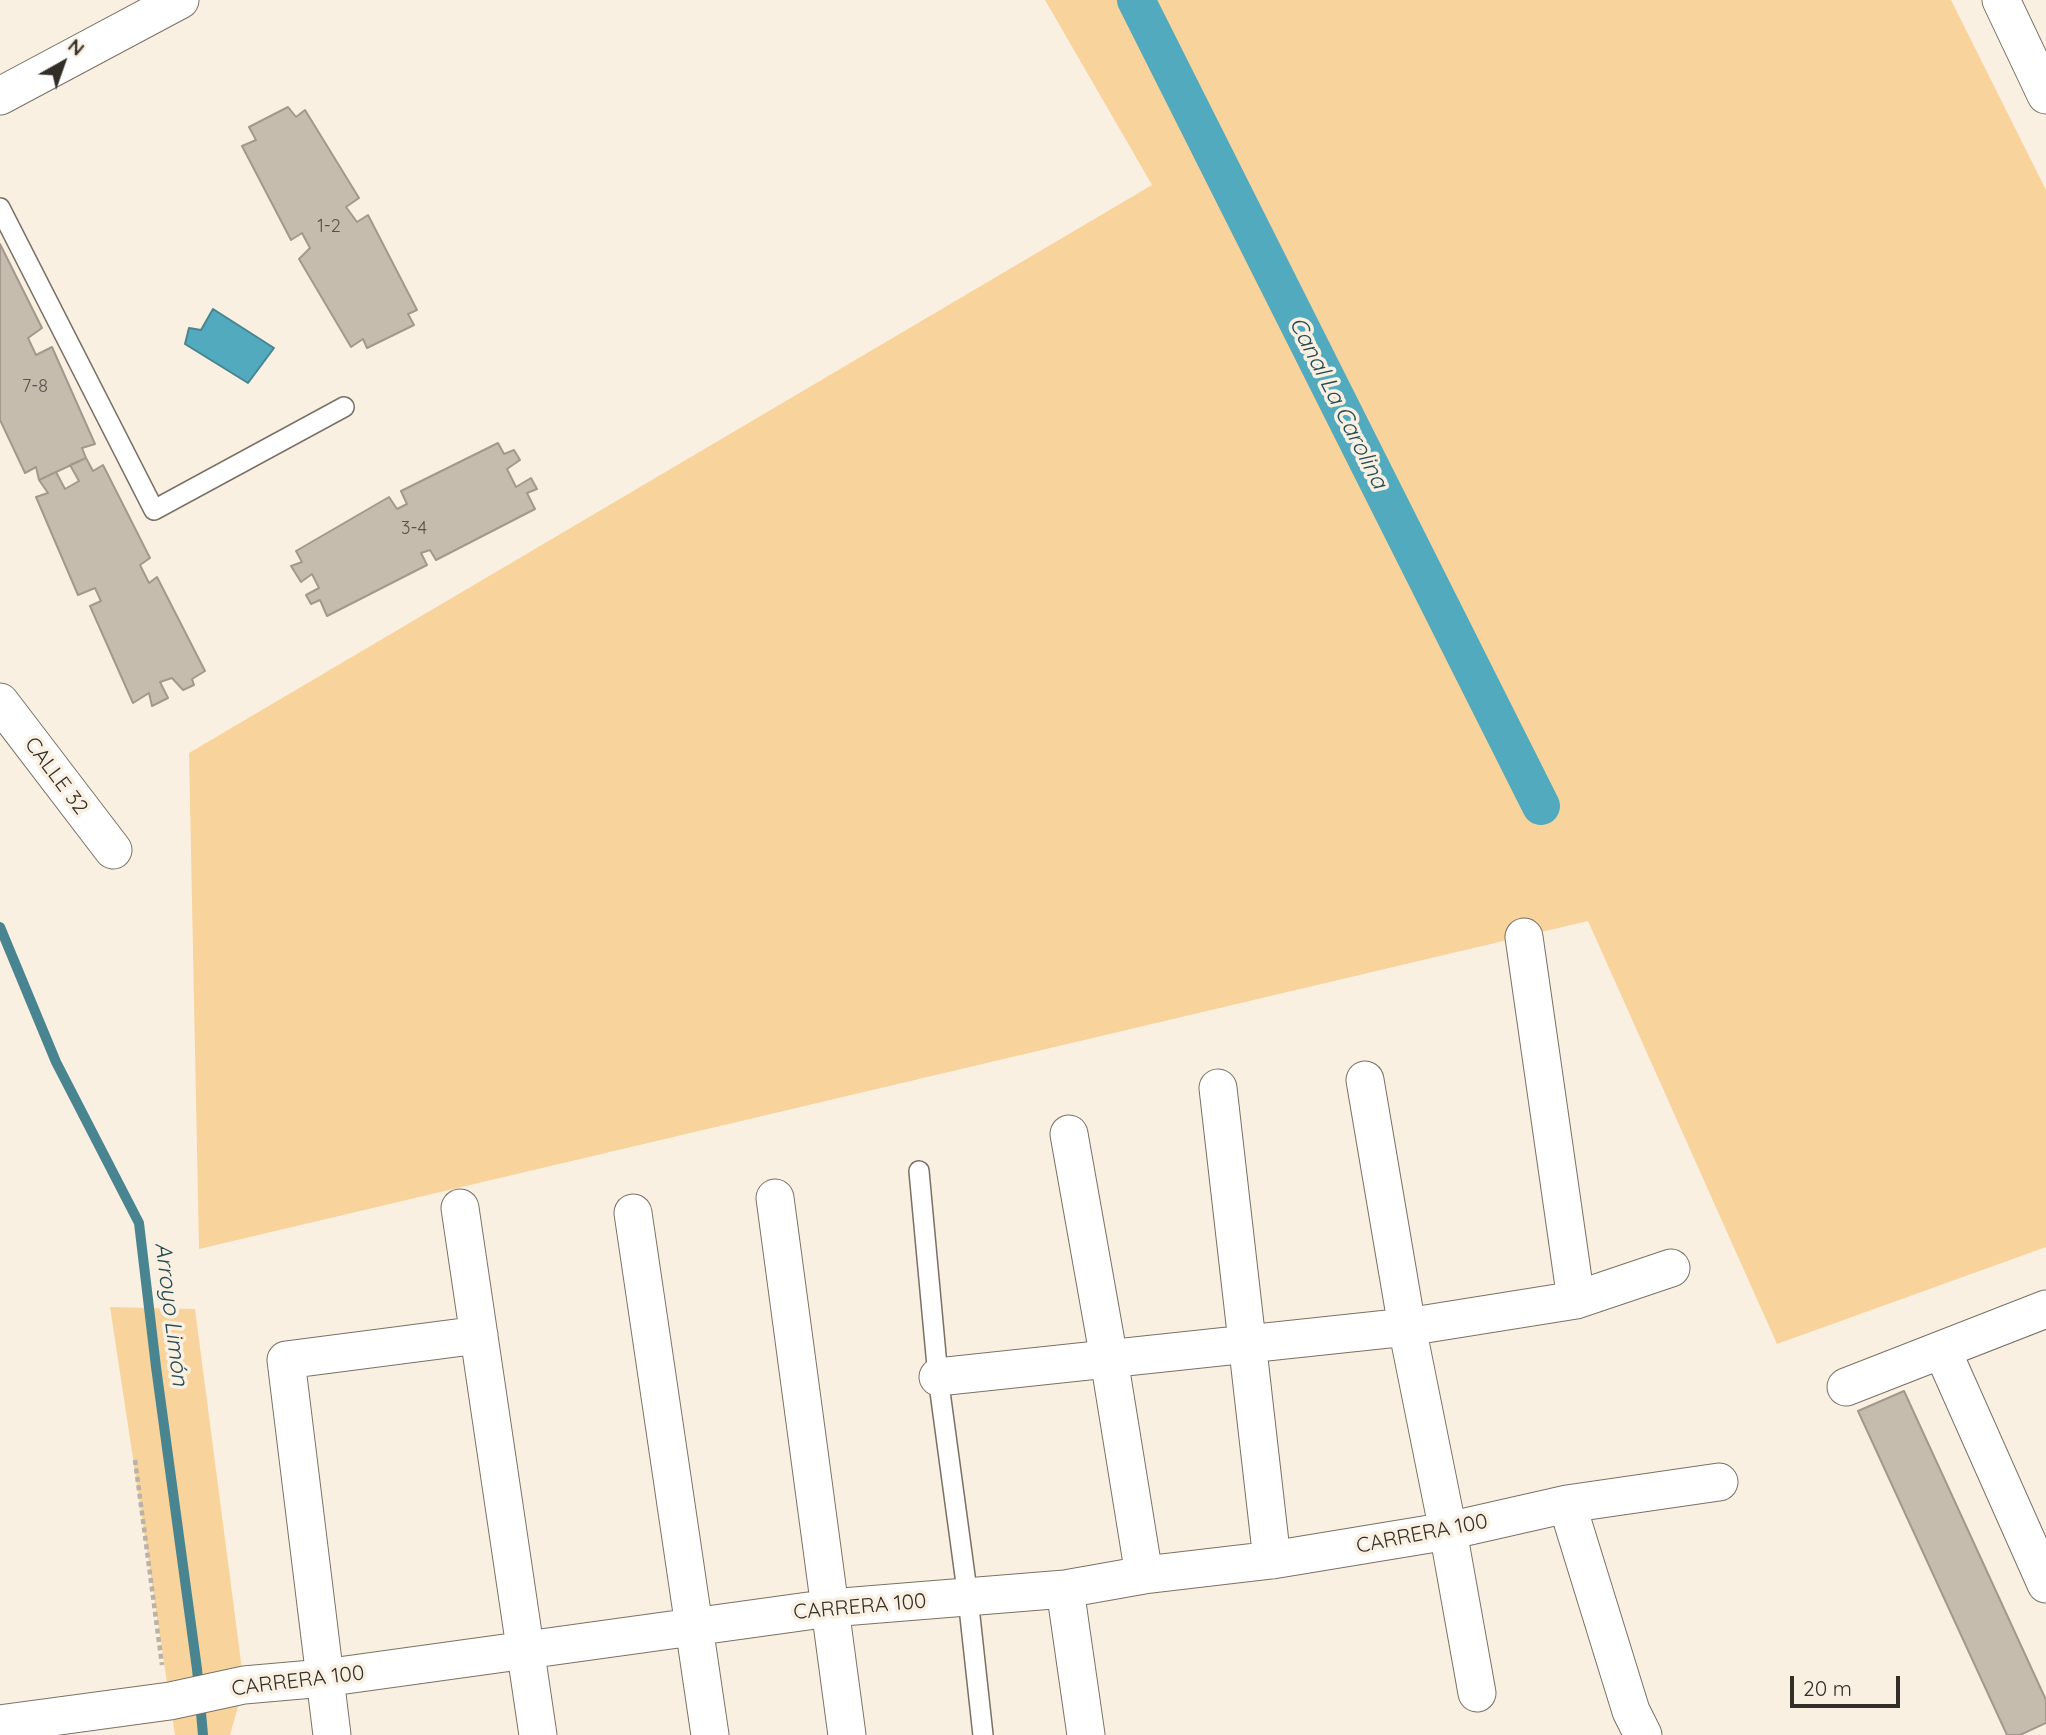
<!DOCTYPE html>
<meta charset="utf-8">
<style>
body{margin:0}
#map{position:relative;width:2046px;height:1735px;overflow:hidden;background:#faf0e2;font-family:Quicksand,sans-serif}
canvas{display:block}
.north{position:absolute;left:28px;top:28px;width:70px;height:70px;-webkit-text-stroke:5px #faf0e2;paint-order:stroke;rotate:40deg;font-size:19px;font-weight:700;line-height:28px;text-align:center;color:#322f29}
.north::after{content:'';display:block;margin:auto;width:24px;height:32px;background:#322f29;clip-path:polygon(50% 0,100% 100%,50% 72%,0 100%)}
.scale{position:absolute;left:1790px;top:1676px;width:110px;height:32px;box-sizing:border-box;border:4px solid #322f29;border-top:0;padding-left:9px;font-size:21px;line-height:24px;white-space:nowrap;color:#322f29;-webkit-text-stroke:5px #faf0e2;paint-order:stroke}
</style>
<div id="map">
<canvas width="2046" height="1735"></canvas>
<div class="north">N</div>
<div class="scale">20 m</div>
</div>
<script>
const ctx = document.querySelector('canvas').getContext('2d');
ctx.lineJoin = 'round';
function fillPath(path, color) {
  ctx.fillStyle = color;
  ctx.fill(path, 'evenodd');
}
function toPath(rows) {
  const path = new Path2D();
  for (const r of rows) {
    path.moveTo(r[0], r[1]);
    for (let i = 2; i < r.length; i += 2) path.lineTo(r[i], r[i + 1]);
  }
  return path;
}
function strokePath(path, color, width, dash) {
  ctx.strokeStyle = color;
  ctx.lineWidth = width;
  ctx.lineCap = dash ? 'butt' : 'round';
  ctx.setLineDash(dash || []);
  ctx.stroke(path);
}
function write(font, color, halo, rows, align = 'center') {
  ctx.font = font + ' Quicksand,sans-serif';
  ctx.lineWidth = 7;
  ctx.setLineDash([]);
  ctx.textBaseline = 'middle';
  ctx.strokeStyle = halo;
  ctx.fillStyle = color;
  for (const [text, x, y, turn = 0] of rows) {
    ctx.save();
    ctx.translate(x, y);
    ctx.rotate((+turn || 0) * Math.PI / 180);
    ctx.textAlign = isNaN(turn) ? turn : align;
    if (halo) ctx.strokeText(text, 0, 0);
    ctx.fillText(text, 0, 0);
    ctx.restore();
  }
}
const green = toPath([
 [1045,0,1951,0,2046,190,2046,1247,1777,1344,1588,921,199,1249,189,753,1152,185],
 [110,1307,195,1309,244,1685,230,1735,175,1735]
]);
const water = toPath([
 [213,309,274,348,248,383,185,344,189,328,201,330,213,309]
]);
const stream = toPath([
 [0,927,56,1062,139,1223,156,1367,197,1669,203,1735]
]);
const canal = toPath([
 [1136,0,1541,806]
]);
const building = toPath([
 [288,107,296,117,305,110,359,198,346,207,357,222,368,215,417,310,408,314,414,325,367,348,363,339,351,347,299,259,310,248,302,233,291,240,242,146,256,140,249,127,288,107],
 [0,244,42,328,28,338,36,355,52,347,95,444,82,448,86,458,39,480,36,467,25,473,0,420,0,244],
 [498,443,504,454,514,450,520,460,507,469,516,487,531,478,537,489,527,493,535,509,436,560,430,550,421,553,427,565,327,616,320,600,311,604,306,595,319,588,312,574,301,582,291,566,302,562,296,551,389,497,397,509,407,504,401,491,498,443],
 [86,458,93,471,103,465,150,558,140,565,149,583,157,577,205,671,192,679,194,685,183,690,172,678,160,682,168,698,152,706,149,693,133,703,90,606,101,601,95,588,78,595,36,497,48,493,39,480,56,472,65,489,79,481,70,465,86,458],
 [1904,1391,2046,1700,2046,1723,2020,1735,2007,1735,1858,1411,1904,1391]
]);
const path = toPath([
 [135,1460,162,1665]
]);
const lane = toPath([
 [0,208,154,510,344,407],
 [919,1171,938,1377,968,1598,983,1735]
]);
const street = toPath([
 [2001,0,2046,95],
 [0,96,180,0],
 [0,702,113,850],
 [1524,937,1576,1300],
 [1365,1080,1407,1327,1448,1531,1477,1693],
 [1218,1088,1272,1560],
 [1069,1134,1109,1359,1144,1575],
 [775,1198,847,1735],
 [460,1208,538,1735],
 [633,1213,710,1735],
 [1942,1350,2046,1584],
 [938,1377,1407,1327,1576,1300,1671,1268],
 [1846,1387,2046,1309],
 [1567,1504,1631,1711,1643,1735],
 [1065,1589,1086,1735],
 [0,1724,170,1701,244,1685,324,1678,830,1608,1065,1589,1144,1575,1272,1560,1448,1531,1567,1504,1719,1482],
 [332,1735,286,1360,479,1335]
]);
const numberNames = [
 ["1-2",329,227],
 ["7-8",35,387],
 ["3-4",414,529]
];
const streetNames = [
 ["CALLE 32",56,776,53],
 ["CARRERA 100",1422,1534,-11],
 ["CARRERA 100",860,1607,-5],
 ["CARRERA 100",298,1681,-7]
];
const waterNames = [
 ["Canal La Carolina",1338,403,63],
 ["Arroyo Limón",171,1314,83]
];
fillPath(green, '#f8d39b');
fillPath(water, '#51aabd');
strokePath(water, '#488591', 2);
strokePath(stream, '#488591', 10);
strokePath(canal, '#51aabd', 38);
fillPath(building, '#c5bcae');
strokePath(building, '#a2998c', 2);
strokePath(lane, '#7a7165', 22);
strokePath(street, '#7a7165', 39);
strokePath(path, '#bab2a7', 4.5, [5, 3.5]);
strokePath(lane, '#fff', 19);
strokePath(street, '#fff', 37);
write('18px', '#57524a', null, numberNames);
write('21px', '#322f29', '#faf0e2', streetNames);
write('italic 23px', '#244c55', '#faf0e2', waterNames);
</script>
